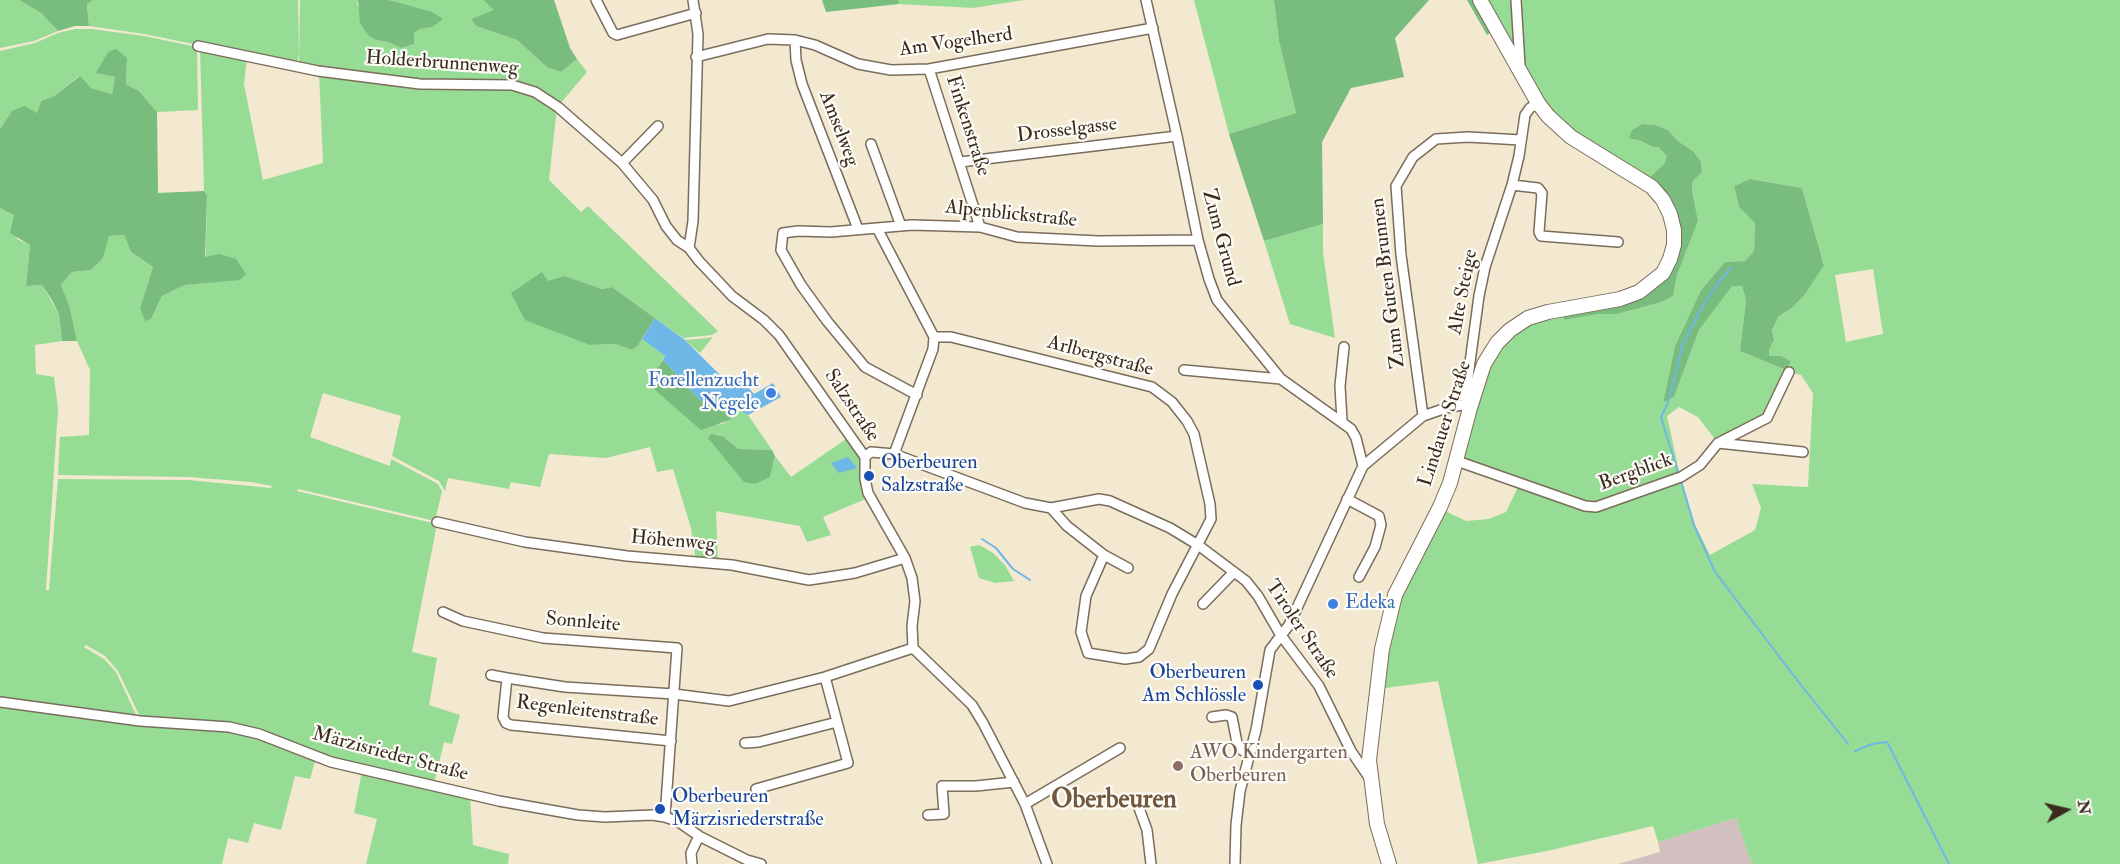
<!DOCTYPE html>
<meta charset="utf-8">
<style>
body{margin:0}
#map{position:relative;width:2120px;height:864px;overflow:hidden;background:#f3e8d0;font-family:"IM FELL Double Pica",serif}
canvas{display:block}
.north{position:absolute;left:2036px;top:780px;width:60px;height:60px;-webkit-text-stroke:4px #fdfcf7;paint-order:stroke;rotate:82deg;font-size:16px;font-weight:700;line-height:24px;text-align:center;color:#3b2a1e}
.north::after{content:'';display:block;margin:auto;width:21px;height:27px;background:#3b2a1e;clip-path:polygon(50% 0,100% 100%,50% 72%,0 100%)}
</style>
<div id="map">
<canvas width="2120" height="864"></canvas>
<div class="north">N</div>
</div>
<script>
const ctx = document.querySelector('canvas').getContext('2d');
ctx.lineJoin = 'round';
function fillPath(path, color) {
  ctx.fillStyle = color;
  ctx.fill(path, 'evenodd');
}
function toPath(rows) {
  const path = new Path2D();
  for (const r of rows) {
    path.moveTo(r[0], r[1]);
    for (let i = 2; i < r.length; i += 2) path.lineTo(r[i], r[i + 1]);
  }
  return path;
}
function strokePath(path, color, width, dash) {
  ctx.strokeStyle = color;
  ctx.lineWidth = width;
  ctx.lineCap = dash ? 'butt' : 'round';
  ctx.setLineDash(dash || []);
  ctx.stroke(path);
}
function write(font, color, halo, rows, align = 'center') {
  ctx.font = font + ' "IM FELL Double Pica",serif';
  ctx.lineWidth = 4.5;
  ctx.setLineDash([]);
  ctx.textBaseline = 'middle';
  ctx.strokeStyle = halo;
  ctx.fillStyle = color;
  for (const [text, x, y, turn = 0] of rows) {
    ctx.save();
    ctx.translate(x, y);
    ctx.rotate((+turn || 0) * Math.PI / 180);
    ctx.textAlign = isNaN(turn) ? turn : align;
    if (halo) ctx.strokeText(text, 0, 0);
    ctx.fillText(text, 0, 0);
    ctx.restore();
  }
}
const industrial = toPath([
 [1736,818,1752,864,1618,864,1660,852,1658,842]
]);
const green = toPath([
 [0,0,19,0,41,13,58,31,34,41,0,48],
 [93,0,298,0,299,53,297,65,144,34,89,26,87,3],
 [300,0,358,0,357,4,376,40,388,42,401,48,414,44,414,33,420,29,432,27,405,5,389,0,483,0,495,10,471,19,476,26,517,40,548,68,561,72,577,59,587,72,559,105,536,91,458,84,299,65],
 [898,0,1024,0,973,8,899,4],
 [1194,0,1274,0,1279,41,1296,113,1229,134],
 [1486,0,1513,0,1517,56],
 [1518,0,2120,0,2120,864,1752,864,1736,818,1658,842,1653,826,1547,851,1478,864,1438,681,1378,689,1393,612,1398,596,1443,510,1466,521,1489,519,1506,512,1519,485,1585,508,1596,508,1680,478,1695,525,1710,555,1755,530,1761,508,1752,484,1808,487,1813,393,1801,375,1788,372,1765,417,1718,443,1698,417,1679,407,1667,416,1680,476,1596,505,1585,505,1461,460,1473,410,1486,366,1499,345,1511,333,1529,321,1549,315,1562,313,1564,320,1599,314,1617,314,1662,302,1673,296,1677,275,1698,221,1692,190,1693,181,1702,172,1701,162,1694,152,1678,141,1668,130,1655,125,1642,124,1632,130,1630,138,1641,141,1653,147,1658,147,1667,156,1664,164,1649,178,1596,150,1573,134,1551,114,1523,67],
 [1750,179,1802,188,1824,264,1806,293,1792,308,1779,316,1772,330,1774,340,1769,350,1769,356,1781,356,1791,361,1786,370,1740,351,1746,300,1742,286,1731,286,1699,330,1674,397,1663,403,1675,346,1701,290,1725,262,1745,261,1754,251,1755,222,1739,207,1734,186],
 [1873,269,1883,334,1846,342,1835,275],
 [75,29,92,29,144,36,197,47,198,110,157,112,139,91,126,84,127,58,97,73,115,77,112,94,91,88,79,76,54,96,41,101,37,113,12,111,0,129,0,51,35,43,58,33],
 [200,48,247,57,244,84,263,180,323,163,319,72,524,89,557,107,549,180,581,212,588,206,718,331,712,335,683,338,612,287,602,289,565,276,590,345,615,344,632,350,642,339,665,356,648,383,712,425,722,424,730,420,734,407,748,415,772,450,738,449,723,436,716,434,770,477,775,456,791,477,849,437,863,458,868,498,823,517,831,535,807,542,800,526,716,511,718,562,696,561,691,528,673,469,657,472,650,447,606,458,549,454,540,487,511,482,509,489,448,478,445,491,439,481,392,456,401,416,323,393,310,437,390,466,391,459,438,484,442,491,435,521,298,489,297,491,437,524,412,652,437,658,429,705,460,715,452,744,444,742,434,784,331,760,258,732,141,719,118,671,105,656,86,645,84,647,104,659,116,672,138,719,0,701,0,208,15,215,17,239,30,245,26,286,42,285,59,314,62,341,35,345,36,374,54,377,58,409,46,590,49,590,58,479,188,480,271,488,272,486,251,482,188,477,58,475,60,437,89,435,90,370,77,341,70,308,61,285,72,272,91,270,103,258,108,236,124,235,131,252,153,267,140,308,151,319,162,296,185,285,205,283,207,195,204,191],
 [1323,224,1323,253,1335,338,1290,324,1264,241],
 [713,337,700,353,685,340,707,338],
 [979,545,993,553,1005,565,1014,581,995,583,979,578,970,547],
 [0,704,229,729,258,736,316,758,310,779,295,776,281,830,254,823,248,843,228,838,222,864,0,864],
 [362,771,470,797,473,845,509,854,508,864,366,864,377,819,354,813]
]);
const forest = toPath([
 [19,0,93,0,87,4,89,26,75,26,58,31,41,13],
 [358,0,389,0,432,12,443,19,432,27,420,29,414,33,414,44,401,48,388,42,376,40,369,36,360,23],
 [483,0,554,0,570,48,577,59,561,72,548,68,517,40,476,26,471,19,494,10],
 [822,0,898,0,899,4,826,12],
 [1274,0,1429,0,1395,38,1404,77,1351,88,1322,142,1323,224,1264,241,1229,134,1296,113,1279,41],
 [1467,0,1476,0,1494,30,1487,35],
 [116,49,127,58,126,84,139,91,157,112,158,193,204,191,207,195,205,257,219,254,236,259,246,274,240,280,185,285,162,296,151,319,145,321,140,308,153,267,131,252,124,235,109,236,103,258,91,270,72,272,61,285,70,308,77,341,62,341,59,314,52,300,42,285,26,286,30,245,10,233,14,215,0,208,0,129,12,111,24,106,37,113,41,101,54,96,80,76,91,88,112,94,115,77,96,73,108,52],
 [1642,124,1655,125,1668,130,1678,141,1694,152,1701,162,1702,172,1693,181,1692,190,1698,221,1677,275,1673,296,1662,302,1617,314,1599,314,1564,320,1562,313,1640,295,1677,245,1649,178,1664,164,1667,156,1658,147,1653,147,1641,141,1629,138,1632,130],
 [1750,179,1802,188,1824,265,1806,293,1792,308,1779,316,1772,330,1774,340,1769,350,1769,356,1781,356,1791,361,1786,370,1740,351,1746,300,1742,286,1732,286,1699,330,1674,397,1663,403,1675,346,1701,290,1725,262,1745,261,1754,251,1755,223,1739,207,1734,186],
 [542,272,548,281,565,276,602,289,612,287,655,318,638,345,632,350,615,344,590,345,525,320,511,293],
 [663,360,700,400,734,407,730,420,701,430,647,383],
 [711,434,723,436,738,449,772,450,775,456,770,477,755,484,744,482,708,438]
]);
const water = toPath([
 [655,318,685,340,729,384,738,376,754,394,773,383,781,397,748,415,734,407,710,404,700,400,663,360,665,356,642,339],
 [848,457,857,468,839,473,831,463]
]);
const stream = toPath([
 [1679,476,1661,417,1668,403,1683,344,1702,307,1718,283,1731,268],
 [1681,481,1694,525,1715,572,1797,680,1848,744],
 [982,539,996,548,1013,569,1030,580],
 [1855,751,1872,744,1887,742,1949,864]
]);
const street = toPath([
 [596,0,613,33,617,35,696,13],
 [693,0,698,34,693,221,689,248,699,261,732,296,764,320,779,335,865,457,865,479,868,493,905,558,912,578,915,601,912,626,913,648,972,705,983,723,1025,804,1047,864],
 [1146,0,1177,136,1198,240,1209,279,1217,300,1281,379,1351,429,1356,438,1363,466],
 [1516,0,1520,65],
 [795,40,796,60,802,84,858,229],
 [198,46,318,71,365,77,420,84,512,85,535,92,558,107,622,163,653,200,666,226,677,240,689,248],
 [696,57,768,39,795,40,815,45,858,64,891,70,929,69,1153,28],
 [929,69,980,227],
 [871,144,901,226],
 [960,162,1177,136],
 [622,163,658,126],
 [1512,185,1538,188,1542,193,1539,232,1541,236,1618,242],
 [877,228,934,337,933,349,894,454],
 [934,337,951,337,1152,387,1172,402,1187,421,1194,434,1210,504,1211,519,1172,594,1149,649,1139,657,1125,659,1088,653,1081,632,1086,596,1104,555,1067,526,1051,508],
 [1184,370,1281,379],
 [917,395,865,367,827,321,801,285,781,250,783,233,798,231,831,232,912,225,980,227,1017,237,1098,241,1198,240],
 [1470,408,1465,399,1479,296,1485,267,1512,185,1519,156,1525,115,1530,108,1538,103],
 [1423,416,1401,255,1396,186,1413,157,1436,139,1468,137,1521,140],
 [1342,421,1340,386,1344,347],
 [1718,443,1803,452],
 [865,457,871,452,894,454,1025,503,1051,508,1099,499,1110,501,1170,528,1198,545,1246,581,1258,596,1280,634,1319,686,1351,751,1370,779],
 [1457,461,1585,506,1596,507,1681,477,1700,465,1718,443,1767,418,1789,372],
 [1347,499,1379,516,1381,525,1375,547,1359,577],
 [437,522,525,542,627,556,732,565,809,580,855,573,905,558],
 [1104,555,1128,568],
 [1203,604,1234,572],
 [443,612,463,621,543,638,677,648,665,817],
 [491,675,507,678],
 [0,702,140,721,229,727,259,734,331,762,499,801,578,815,605,817,652,815,665,817,679,822,699,836,747,860,761,864],
 [1212,717,1226,715,1232,717,1237,743,1242,750,1249,755],
 [671,741,511,725,506,723,503,717,507,678,565,687,674,694,729,701,825,677,913,648],
 [745,743,759,742,837,722],
 [756,789,848,763,825,677],
 [1025,804,1120,748],
 [1139,808,1147,830,1151,864],
 [928,815,944,814,942,786,976,786,1014,782],
 [692,864,691,853,699,836],
 [1235,864,1236,825,1240,791,1256,730,1270,650,1289,625,1363,466,1423,416,1446,408,1462,405,1470,408]
]);
const secondary = toPath([
 [1389,864,1377,824,1369,760,1382,649,1395,595,1440,507,1450,483,1470,408,1484,364,1497,343,1510,330,1528,318,1548,312,1620,299,1639,292,1663,273,1670,259,1674,245,1674,230,1670,214,1663,200,1652,187,1571,137,1548,116,1538,103,1480,0]
]);
const markers = [
 [771,393,6,"#3f7fe0"],
 [869,476,6,"#1a4fb4"],
 [1333,604,6,"#3f7fe0"],
 [1258,685,6,"#1a4fb4"],
 [1178,766,6,"#8d6e63"],
 [660,809,6,"#1a4fb4"]
];
const streetNames = [
 ["Am Vogelherd",956,43,-8],
 ["Holderbrunnenweg",442,64,4],
 ["Finkenstraße",967,126,72],
 ["Amselweg",838,129,69],
 ["Drosselgasse",1067,131,-7],
 ["Alpenblickstraße",1011,215,6],
 ["Zum Grund",1220,238,75],
 ["Zum Guten Brunnen",1389,283,-97],
 ["Alte Steige",1464,292,-79],
 ["Arlbergstraße",1100,357,15],
 ["Salzstraße",851,406,56],
 ["Lindauer Straße",1446,424,-72],
 ["Bergblick",1636,473,-20],
 ["Höhenweg",673,542,5],
 ["Sonnleite",583,623,5],
 ["Tiroler Straße",1301,630,56],
 ["Regenleitenstraße",587,712,7],
 ["Märzisrieder Straße",390,755,15]
];
const shopNames = [
 ["Forellenzucht",759,382],
 ["Negele",759,405],
 ["Edeka",1345,604,"left"]
];
const transitNames = [
 ["Oberbeuren",881,464],
 ["Salzstraße",881,487],
 ["Oberbeuren",1246,674,"right"],
 ["Am Schlössle",1246,697,"right"],
 ["Oberbeuren",672,798],
 ["Märzisriederstraße",672,821]
];
const educationNames = [
 ["AWO Kindergarten",1190,754],
 ["Oberbeuren",1190,777]
];
const districtNames = [
 ["Oberbeuren",1114,801]
];
fillPath(industrial, '#d2bfbf');
fillPath(green, '#96dc95');
fillPath(forest, '#78bc7e');
fillPath(water, '#6eb7e6');
strokePath(stream, '#6eb7e6', 2);
strokePath(street, '#7b6c5c', 12);
strokePath(secondary, '#7b6c5c', 16);
strokePath(street, '#fff', 9);
strokePath(secondary, '#fff', 14);
for (const [x, y, r, color] of markers) {
  const dot = new Path2D();
  dot.arc(x, y, r, 0, 2 * Math.PI);
  ctx.fillStyle = color;
  ctx.fill(dot);
  strokePath(dot, '#fdfcf7', 2);
}
write('20px', '#3b2a1e', '#fdfcf7', streetNames);
write('20px', '#366cbe', '#fdfcf7', shopNames, 'right');
write('20px', '#164399', '#fdfcf7', transitNames, 'left');
write('20px', '#785e54', '#fdfcf7', educationNames, 'left');
write('bold 26px', '#74573f', '#fdfcf7', districtNames);
</script>
